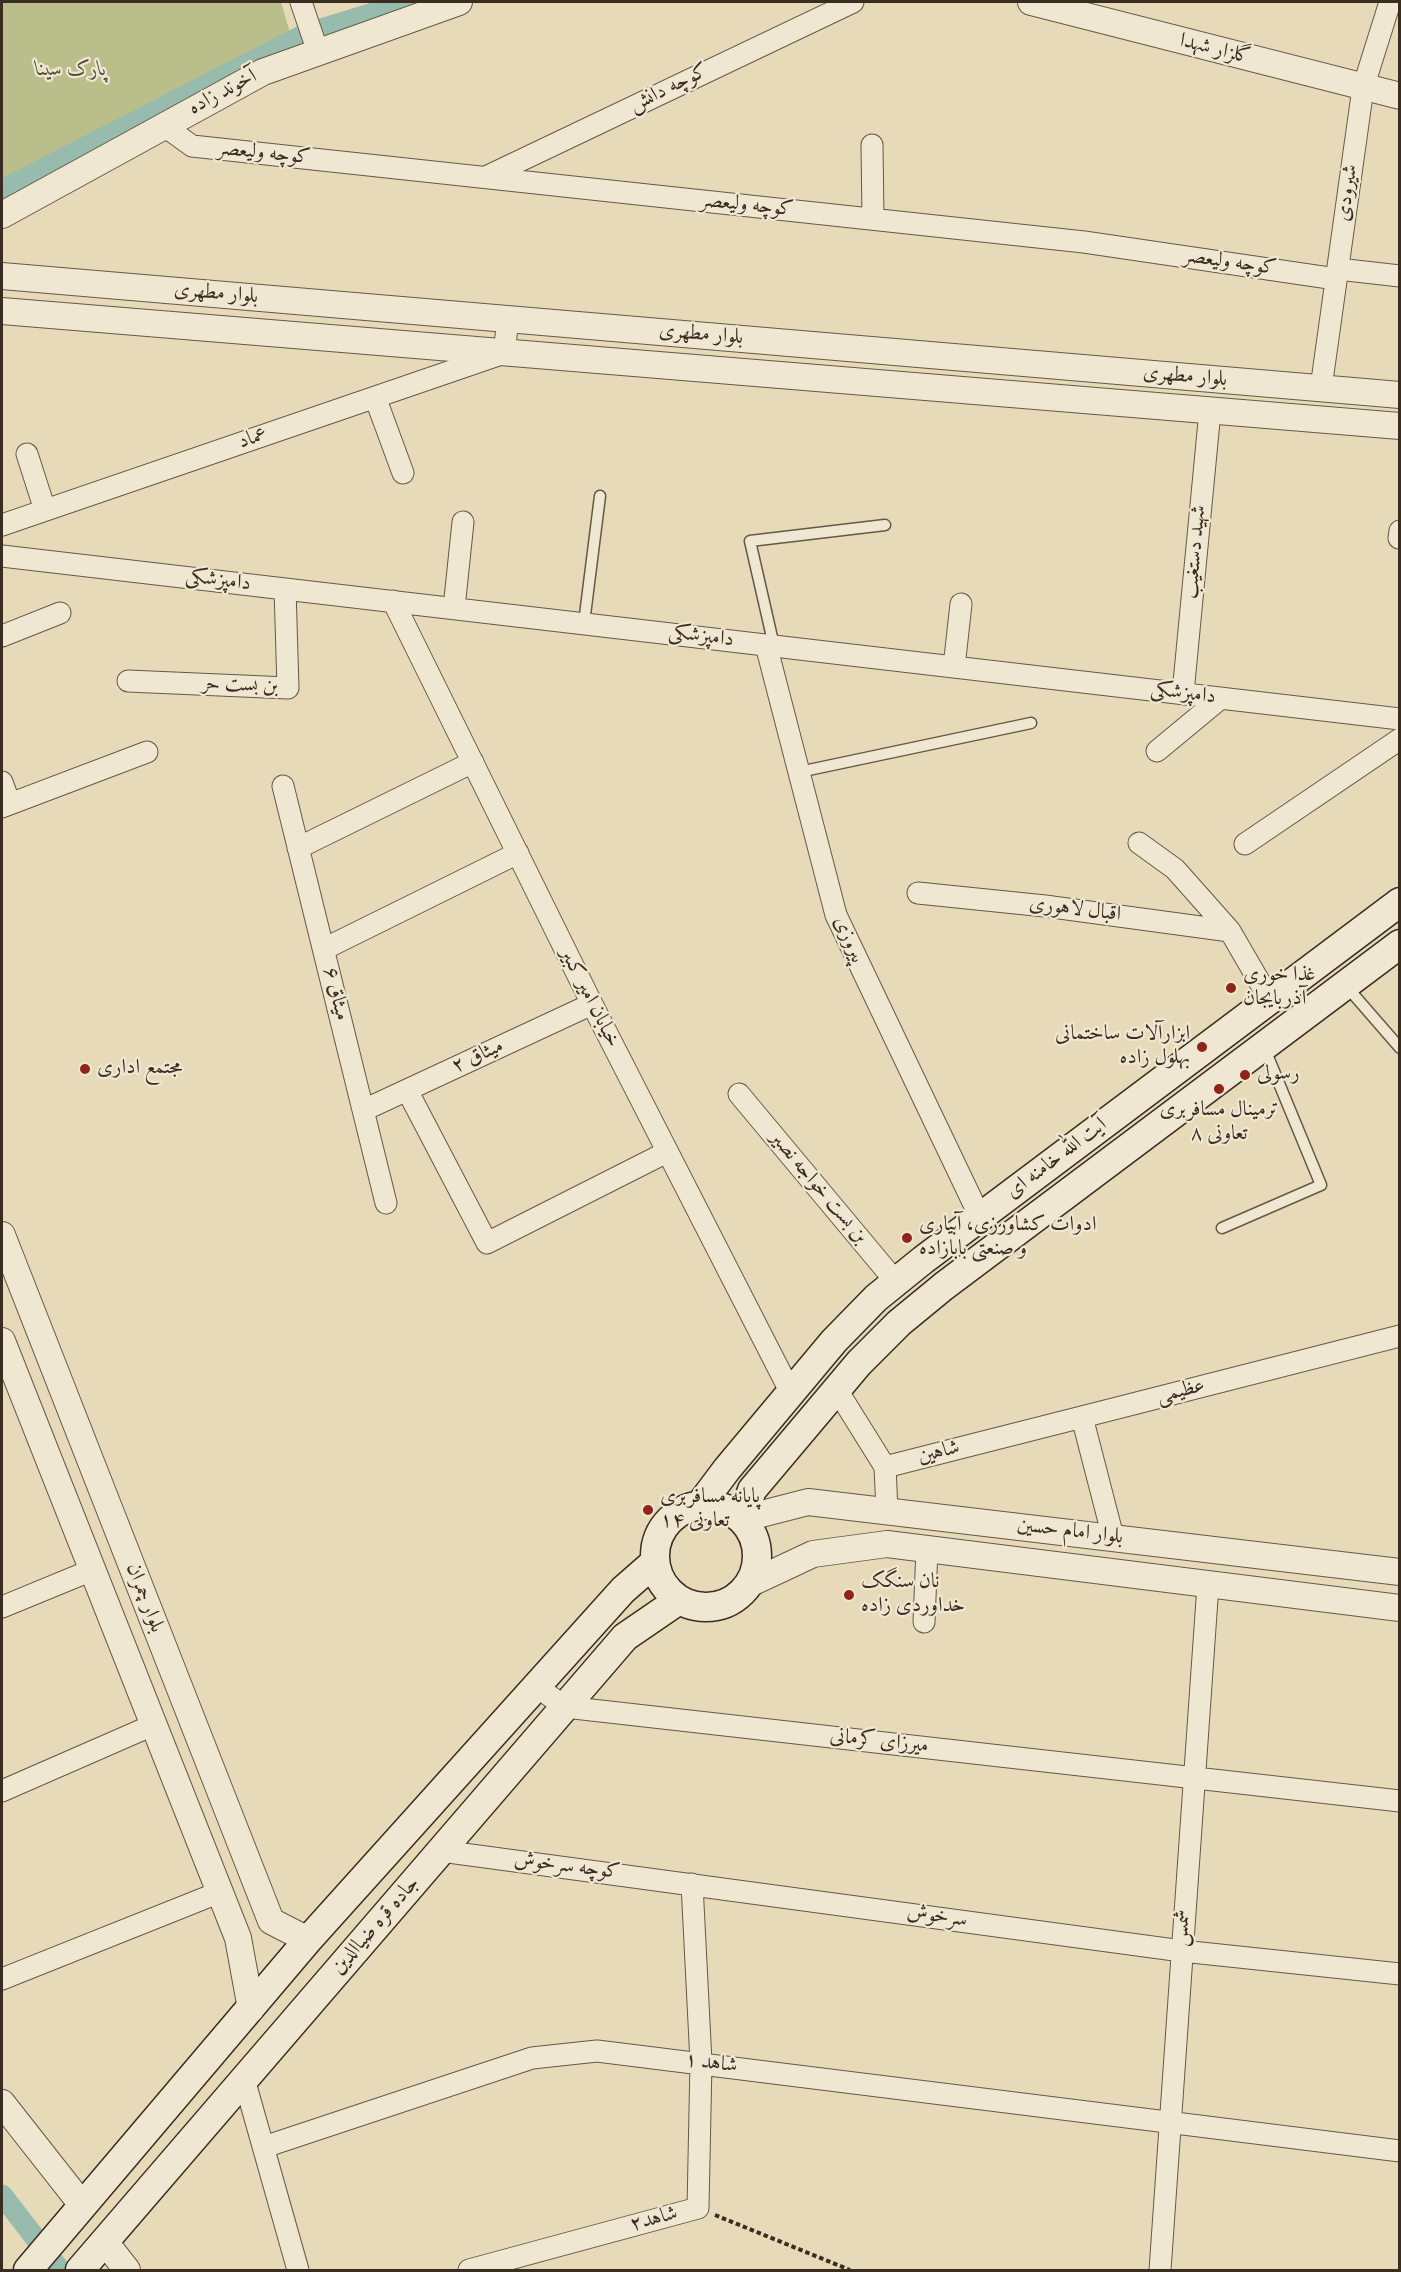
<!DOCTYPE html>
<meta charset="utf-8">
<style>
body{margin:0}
#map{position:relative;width:1401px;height:2272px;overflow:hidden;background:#e6dab9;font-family:"IM FELL DW Pica",serif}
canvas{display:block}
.frame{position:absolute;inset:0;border:3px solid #3b2c21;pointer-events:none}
</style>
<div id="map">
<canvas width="1401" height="2272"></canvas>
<div class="frame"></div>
</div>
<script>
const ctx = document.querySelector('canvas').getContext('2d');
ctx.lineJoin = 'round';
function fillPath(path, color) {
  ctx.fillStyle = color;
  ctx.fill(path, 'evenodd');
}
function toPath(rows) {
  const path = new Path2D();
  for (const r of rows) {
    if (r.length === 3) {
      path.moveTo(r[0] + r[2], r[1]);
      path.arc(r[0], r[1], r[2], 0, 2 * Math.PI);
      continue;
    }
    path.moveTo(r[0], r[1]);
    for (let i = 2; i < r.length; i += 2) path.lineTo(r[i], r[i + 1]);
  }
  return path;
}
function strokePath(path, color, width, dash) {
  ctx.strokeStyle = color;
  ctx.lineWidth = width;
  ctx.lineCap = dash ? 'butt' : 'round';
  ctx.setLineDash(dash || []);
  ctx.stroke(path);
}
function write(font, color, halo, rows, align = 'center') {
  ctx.font = font + ' "IM FELL DW Pica",Amiri,serif';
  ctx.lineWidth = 4.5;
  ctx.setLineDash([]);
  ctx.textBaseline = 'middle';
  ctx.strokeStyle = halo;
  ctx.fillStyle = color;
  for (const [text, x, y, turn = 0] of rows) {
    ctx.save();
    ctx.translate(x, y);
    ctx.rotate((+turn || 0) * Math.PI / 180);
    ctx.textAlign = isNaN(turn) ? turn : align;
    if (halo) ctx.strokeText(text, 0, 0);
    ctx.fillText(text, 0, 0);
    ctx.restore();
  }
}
const green = toPath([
 [2,2,281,2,291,36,2,184]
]);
const canal = toPath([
 [2,190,305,34,409,2],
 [2,2195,60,2270]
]);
const path = toPath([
 [715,2215,850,2270]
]);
const service = toPath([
 [584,623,600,496],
 [774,646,750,541,885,525],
 [799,772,1031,723],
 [1347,987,1400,1048],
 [1222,1228,1321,1185,1264,1047]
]);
const minor = toPath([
 [301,2,318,52],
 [163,125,192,146,1084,242,1336,279],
 [872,145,873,219],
 [486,177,853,2],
 [1338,269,1400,276],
 [1321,388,1363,88,1390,2],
 [375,397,403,473],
 [27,454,45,510],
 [2,525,504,353,508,319],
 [1399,538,1400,531],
 [2,556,1400,719],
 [393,601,592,1004,791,1393],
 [454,608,463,522],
 [2,636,60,613],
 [766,645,836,915,980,1217],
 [954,667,961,604],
 [128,681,288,688,285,589],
 [1183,693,1210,411],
 [1157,751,1221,698],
 [2,782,10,804],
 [283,786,386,1203],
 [2,807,147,752],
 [1139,843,1175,869,1230,931,1270,1000],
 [1245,844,1400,739],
 [298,848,473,762],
 [918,893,1045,906,1230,931],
 [324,949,518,853],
 [407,1090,487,1243,667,1152],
 [739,1094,896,1282],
 [364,1110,592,1004],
 [837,1390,885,1467,1082,1417],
 [885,1467,887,1511],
 [1113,1537,1082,1417,1400,1336],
 [2,1607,92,1570],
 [924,1622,927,1549],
 [536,1686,565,1707,1400,1801],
 [2,1791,153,1725],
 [441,1851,1182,1951,1400,1974],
 [2,1979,220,1892],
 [244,2079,298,2270],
 [264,2147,532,2058,597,2051,1400,2151],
 [469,2270,698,2208,701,2062,692,1884],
 [1160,2270,1208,1585]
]);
const tertiary = toPath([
 [1031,2,1400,96],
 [2,215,263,72,459,2],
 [2,276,1400,395],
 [2,311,1400,426],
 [2,1235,271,1921,308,1940],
 [2,1341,238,1938,251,2009],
 [742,1519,808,1502,1400,1572],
 [749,1584,813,1554,887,1544,1400,1608],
 [2,2103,83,2206],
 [105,2242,127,2270]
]);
const secondary = toPath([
 [700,1505,727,1469,834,1341,876,1298,923,1260,1400,902],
 [706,1556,51],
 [742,1519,752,1490,859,1363,899,1323,944,1286,1400,944],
 [28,2270,308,1940,623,1590,655,1562],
 [80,2270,625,1637,679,1600]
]);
const markers = [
 [1231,988,6,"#8f2418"],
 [1202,1047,6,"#8f2418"],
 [85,1069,6,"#8f2418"],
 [1245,1075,6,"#8f2418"],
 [1219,1089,6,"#8f2418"],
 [907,1238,6,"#8f2418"],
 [648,1510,6,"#8f2418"],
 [849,1595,6,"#8f2418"]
];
const streetNames = [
 ["گلزار شهدا",1215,50,14],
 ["کوچه دانش",669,89,-26],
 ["آخوند زاده",223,93,-28],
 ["کوچه ولیعصر",264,154,6],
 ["شیرودی",1348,193,-82],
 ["کوچه ولیعصر",747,206,6],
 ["کوچه ولیعصر",1230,263,8],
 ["بلوار مطهری",216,294,5],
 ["بلوار مطهری",701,335,5],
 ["بلوار مطهری",1185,377,5],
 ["عماد",253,439,-19],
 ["شهید دستغیب",1196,552,-85],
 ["دامپزشکی",218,581,7],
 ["دامپزشکی",701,637,7],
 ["بن بست حر",240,686,2],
 ["دامپزشکی",1183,694,7],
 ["اقبال لاهوری",1075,910,7],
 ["پیروزی",848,940,67],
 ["میثاق ۶",335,994,76],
 ["خیابان امیر کبیر",589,998,63],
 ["میثاق ۲",478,1057,-25],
 ["آیت الله خامنه ای",1057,1159,-37],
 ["بن بست خواجه نصیر",818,1188,50],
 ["عظیمی",1181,1392,-15],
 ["شاهین",939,1453,-14],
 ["بلوار امام حسین",1070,1532,7],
 ["بلوار چمران",144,1598,69],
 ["میرزای کرمانی",879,1742,6],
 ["کوچه سرخوش",567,1867,7],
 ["سرخوش",937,1917,8],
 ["جاده قره ضیاالدین",376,1926,-49],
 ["شمس",1183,1928,-86],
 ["شاهد ۱",711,2064,7],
 ["شاهد۲",654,2220,-15]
];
const parkNames = [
 ["پارک سینا",71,71]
];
const poiNames = [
 ["غذا خوری",1243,976],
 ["آذربایجان",1243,1000],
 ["ابزارآلات ساختمانی",1190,1035,"right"],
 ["بهلول زاده",1190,1059,"right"],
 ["مجتمع اداری",97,1069],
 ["رسولی",1257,1075],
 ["ترمینال مسافربری",1219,1111,"center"],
 ["تعاونی ۸",1219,1135,"center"],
 ["ادوات کشاورزی، آبیاری",919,1226],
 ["و صنعتی بابازاده",919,1250],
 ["پایانه مسافربری",660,1498],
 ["تعاونی ۱۴",660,1522],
 ["نان سنگک",861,1583],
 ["خداوردی زاده",861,1607]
];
fillPath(green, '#babe8b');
strokePath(canal, '#97bbac', 21);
strokePath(service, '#665847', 13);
strokePath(minor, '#665847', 23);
strokePath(tertiary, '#665847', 28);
strokePath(secondary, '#3b2c21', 31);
strokePath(path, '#3b2c21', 4, [4.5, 3]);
strokePath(service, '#efe7d2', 10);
strokePath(minor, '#efe7d2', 21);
strokePath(tertiary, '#efe7d2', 26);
strokePath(secondary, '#efe7d2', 28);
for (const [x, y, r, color] of markers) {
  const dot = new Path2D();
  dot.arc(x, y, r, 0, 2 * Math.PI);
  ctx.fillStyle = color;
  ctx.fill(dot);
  strokePath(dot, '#efe7d2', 2);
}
write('21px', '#3b2c21', '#efe7d2', streetNames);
write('italic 21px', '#544936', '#efe7d2', parkNames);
write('21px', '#3b2c21', '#efe7d2', poiNames, 'left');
</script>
